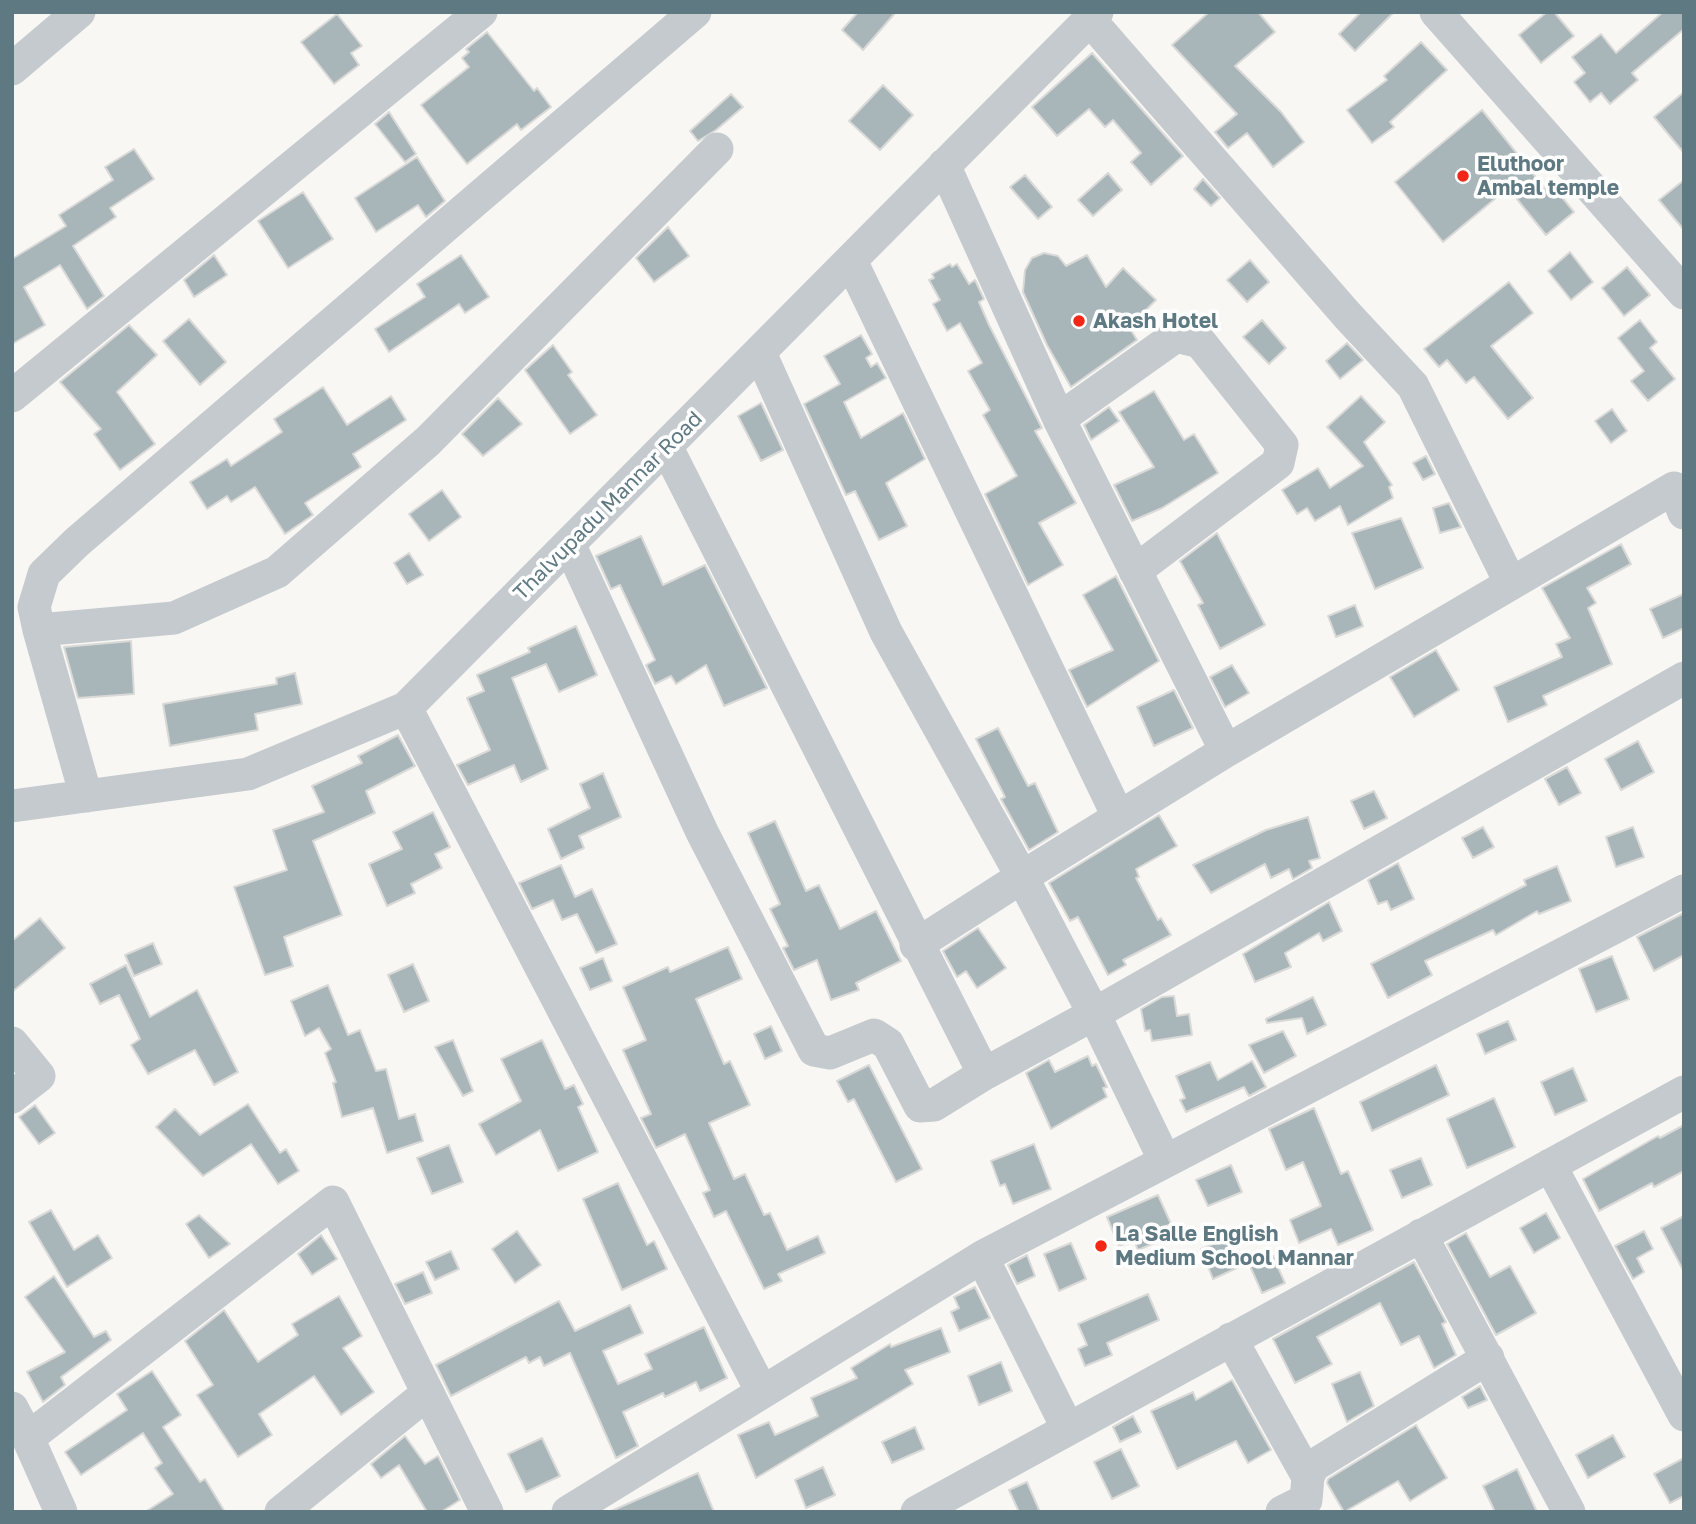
<!DOCTYPE html>
<style>
body{margin:0}
#map{position:relative;width:1696px;height:1524px;overflow:hidden;background:#f8f7f4;font-family:"Golos Text",sans-serif}
canvas{display:block}
.frame{position:absolute;inset:0;border:14px solid #5f7982;pointer-events:none}
</style>
<div id="map">
<canvas width="1696" height="1524"></canvas>
<div class="frame"></div>
</div>
<script>
const ctx = document.querySelector('canvas').getContext('2d');
ctx.lineJoin = 'round';
function fillPath(path, color) {
  ctx.fillStyle = color;
  ctx.fill(path, 'evenodd');
}
function toPath(rows) {
  const path = new Path2D();
  for (const r of rows) {
    path.moveTo(r[0], r[1]);
    for (let i = 2; i < r.length; i += 2) path.lineTo(r[i], r[i + 1]);
  }
  return path;
}
function strokePath(path, color, width, dash) {
  ctx.strokeStyle = color;
  ctx.lineWidth = width;
  ctx.lineCap = dash ? 'butt' : 'round';
  ctx.setLineDash(dash || []);
  ctx.stroke(path);
}
function write(font, color, halo, rows, align = 'center') {
  ctx.font = font + ' "Golos Text",sans-serif';
  ctx.lineWidth = 7;
  ctx.setLineDash([]);
  ctx.textBaseline = 'middle';
  ctx.strokeStyle = halo;
  ctx.fillStyle = color;
  for (const [text, x, y, turn = 0] of rows) {
    ctx.save();
    ctx.translate(x, y);
    ctx.rotate((+turn || 0) * Math.PI / 180);
    ctx.textAlign = isNaN(turn) ? turn : align;
    if (halo) ctx.strokeText(text, 0, 0);
    ctx.fillText(text, 0, 0);
    ctx.restore();
  }
}
const building = toPath([
 [858,12,896,12,863,50,842,30,858,12],
 [1209,12,1258,12,1275,32,1235,66,1281,112,1304,142,1273,167,1247,133,1228,148,1215,132,1237,114,1172,45,1209,12],
 [1361,12,1394,12,1355,51,1339,34,1361,12],
 [1547,12,1554,12,1574,36,1541,63,1519,35,1547,12],
 [1663,12,1684,12,1684,29,1632,73,1638,80,1610,104,1601,93,1590,102,1574,82,1585,73,1572,57,1601,34,1616,53,1663,12],
 [337,14,362,46,351,53,359,65,334,84,301,42,337,14],
 [487,32,534,91,537,88,551,107,521,130,517,124,467,164,421,105,469,67,462,58,469,52,466,49,487,32],
 [1421,42,1447,70,1390,122,1394,127,1372,143,1347,110,1387,80,1384,76,1421,42],
 [1092,53,1183,156,1151,185,1131,162,1141,153,1113,120,1105,127,1089,109,1057,136,1032,107,1092,53],
 [883,85,913,115,880,150,849,121,883,85],
 [1684,92,1684,153,1654,117,1684,92],
 [731,94,743,107,716,130,698,141,690,131,731,94],
 [1482,110,1547,191,1553,186,1574,212,1546,235,1508,188,1443,242,1395,182,1482,110],
 [389,112,416,154,405,162,375,124,389,112],
 [134,149,154,179,110,208,116,217,73,246,104,296,87,309,60,265,24,287,45,325,12,344,12,259,66,226,59,215,113,180,105,167,134,149],
 [417,157,445,201,426,217,418,205,376,232,355,198,417,157],
 [1108,173,1122,190,1093,216,1078,200,1108,173],
 [1025,175,1052,207,1038,219,1010,187,1025,175],
 [1203,179,1220,198,1211,206,1194,189,1203,179],
 [1684,180,1684,230,1659,200,1684,180],
 [303,192,333,239,288,268,258,221,303,192],
 [668,227,689,256,654,282,636,258,668,227],
 [1570,252,1593,282,1571,300,1548,271,1570,252],
 [1044,253,1058,256,1066,266,1087,255,1106,287,1123,268,1156,300,1129,327,1137,340,1071,387,1047,345,1023,292,1025,270,1032,258,1044,253],
 [214,255,227,275,194,297,184,280,214,255],
 [461,255,489,297,465,313,459,304,389,352,375,329,425,297,417,284,461,255],
 [1250,260,1269,282,1247,302,1227,280,1250,260],
 [950,264,952,267,957,264,969,284,975,280,984,299,979,302,989,325,1042,428,1035,431,1076,503,1039,523,1063,565,1028,585,985,494,1017,476,983,415,990,410,968,371,982,363,960,323,947,331,933,304,940,300,929,280,934,278,932,274,950,264],
 [1627,267,1650,295,1624,316,1602,288,1627,267],
 [1509,282,1533,313,1491,346,1533,398,1508,419,1474,377,1466,383,1447,360,1439,367,1424,349,1509,282],
 [189,319,226,362,200,385,163,341,189,319],
 [1262,320,1286,348,1269,364,1243,337,1262,320],
 [1640,320,1657,342,1650,348,1675,379,1648,401,1631,381,1644,371,1618,338,1640,320],
 [129,325,157,355,117,392,155,444,120,470,94,434,101,429,60,382,129,325],
 [861,335,872,354,866,358,871,367,877,363,886,378,844,402,861,438,903,413,925,459,886,483,907,526,879,540,855,491,846,495,804,404,840,384,824,356,861,335],
 [1347,343,1363,360,1340,379,1326,361,1347,343],
 [553,345,572,372,568,375,597,415,570,434,525,370,553,345],
 [323,387,347,425,391,396,406,420,353,454,361,467,305,503,313,515,285,534,255,487,231,502,227,496,207,509,190,482,227,459,231,466,282,432,274,419,323,387],
 [1154,391,1184,440,1194,434,1218,473,1162,508,1132,521,1114,485,1154,467,1119,412,1154,391],
 [1361,396,1385,422,1364,442,1392,485,1389,487,1393,498,1348,525,1340,506,1315,521,1307,508,1297,514,1282,490,1318,468,1330,488,1363,466,1327,427,1361,396],
 [498,398,522,424,483,456,462,434,498,398],
 [761,403,783,450,761,461,738,416,761,403],
 [1109,407,1119,421,1091,440,1084,425,1109,407],
 [1612,409,1627,431,1611,443,1595,421,1612,409],
 [1426,456,1435,474,1423,480,1413,463,1426,456],
 [442,490,461,517,429,541,409,514,442,490],
 [1449,503,1461,527,1440,533,1433,508,1449,503],
 [1401,518,1423,568,1375,589,1352,533,1401,518],
 [1217,533,1265,625,1220,649,1198,605,1203,603,1180,561,1217,533],
 [641,536,663,585,705,565,767,688,724,706,706,665,676,684,671,676,655,684,646,665,655,660,620,585,611,589,596,556,641,536],
 [1621,544,1631,564,1587,588,1596,603,1588,608,1612,664,1543,696,1547,705,1508,722,1494,687,1562,657,1556,644,1570,638,1542,588,1621,544],
 [409,553,423,575,407,584,394,563,409,553],
 [1116,576,1159,661,1087,707,1069,670,1113,650,1083,595,1116,576],
 [1684,594,1684,628,1663,638,1650,609,1684,594],
 [1355,605,1363,626,1336,637,1328,616,1355,605],
 [576,626,597,675,559,692,546,664,512,678,548,769,521,782,514,765,468,785,457,765,490,750,467,698,484,691,477,675,530,652,528,648,576,626],
 [131,641,134,694,78,698,64,647,131,641],
 [1436,650,1459,690,1414,717,1390,677,1436,650],
 [1232,665,1249,693,1225,707,1210,677,1232,665],
 [295,673,302,704,255,714,258,730,170,746,163,704,277,684,276,678,295,673],
 [1174,690,1193,728,1154,746,1137,707,1174,690],
 [998,728,1028,786,1035,783,1058,832,1029,850,1001,799,1005,797,976,739,998,728],
 [398,735,415,766,366,791,375,813,313,841,342,915,284,937,293,966,265,975,234,887,287,870,273,830,324,812,312,786,362,763,358,756,398,735],
 [1638,741,1654,772,1621,790,1605,759,1638,741],
 [1567,767,1581,793,1559,805,1545,779,1567,767],
 [603,773,621,817,579,836,584,848,561,859,548,829,590,808,580,784,603,773],
 [1374,791,1387,818,1364,829,1351,801,1374,791],
 [433,812,450,847,435,854,442,868,411,884,415,893,387,906,369,864,402,849,393,832,433,812],
 [1159,815,1177,846,1136,869,1139,877,1136,878,1158,920,1161,918,1171,935,1123,960,1126,965,1108,975,1078,917,1070,921,1049,883,1159,815],
 [1308,817,1320,858,1309,861,1312,868,1293,879,1289,869,1271,878,1265,864,1211,893,1193,865,1266,830,1308,817],
 [775,821,806,891,819,885,840,929,876,911,901,961,856,983,859,990,831,1000,817,960,794,970,783,948,788,946,770,909,780,904,748,833,775,821],
 [1483,827,1494,847,1473,858,1462,838,1483,827],
 [1633,827,1644,857,1616,867,1606,837,1633,827],
 [1398,863,1414,899,1391,910,1387,901,1378,904,1368,880,1398,863],
 [561,865,575,897,592,889,617,944,596,953,577,914,562,920,553,900,532,909,519,883,561,865],
 [1557,866,1571,901,1539,914,1537,911,1496,935,1493,930,1425,961,1432,975,1388,998,1371,964,1526,885,1524,880,1557,866],
 [1329,902,1342,931,1323,941,1319,933,1285,953,1291,967,1255,982,1243,954,1329,902],
 [1684,913,1684,955,1654,971,1637,937,1684,913],
 [40,918,65,948,12,992,12,941,40,918],
 [978,928,1006,968,977,988,966,971,957,977,943,951,978,928],
 [153,943,162,964,134,976,125,955,153,943],
 [728,947,742,979,696,999,724,1064,730,1061,750,1105,709,1123,734,1179,745,1174,764,1215,770,1213,787,1250,818,1236,825,1253,778,1274,782,1281,764,1289,726,1211,714,1217,703,1193,710,1190,685,1134,656,1148,641,1118,651,1114,623,1050,646,1040,623,987,668,967,670,972,728,947],
 [1612,956,1629,999,1596,1012,1579,969,1612,956],
 [603,958,612,981,590,990,580,968,603,958],
 [413,964,429,1001,404,1012,388,975,413,964],
 [126,965,150,1017,197,990,238,1072,214,1085,195,1050,148,1074,131,1045,140,1039,119,995,100,1004,90,984,126,965],
 [328,985,348,1035,360,1030,376,1071,386,1069,399,1119,415,1114,423,1141,387,1153,373,1108,342,1117,333,1083,336,1082,325,1053,331,1049,319,1028,305,1036,291,1001,328,985],
 [1174,996,1177,1016,1189,1014,1192,1035,1152,1041,1150,1030,1145,1031,1141,1009,1162,997,1174,996],
 [1313,997,1326,1025,1307,1034,1302,1018,1267,1023,1266,1019,1313,997],
 [1508,1021,1516,1040,1485,1054,1477,1034,1508,1021],
 [771,1026,782,1051,765,1059,754,1034,771,1026],
 [1283,1031,1296,1056,1264,1073,1249,1045,1283,1031],
 [453,1040,473,1091,463,1096,435,1047,453,1040],
 [542,1040,565,1089,574,1085,583,1104,578,1107,598,1152,558,1171,540,1130,496,1155,479,1124,521,1101,501,1059,542,1040],
 [1088,1056,1092,1066,1096,1064,1107,1087,1103,1088,1107,1097,1051,1129,1026,1073,1049,1060,1055,1072,1088,1056],
 [1252,1061,1266,1087,1249,1096,1244,1087,1186,1112,1180,1100,1185,1098,1176,1076,1210,1062,1218,1080,1252,1061],
 [869,1065,922,1169,896,1182,854,1099,848,1102,837,1081,869,1065],
 [1436,1065,1449,1095,1372,1131,1360,1102,1436,1065],
 [1573,1068,1587,1101,1555,1115,1541,1082,1573,1068],
 [1494,1098,1515,1147,1467,1168,1447,1119,1494,1098],
 [248,1104,280,1153,286,1149,299,1171,278,1184,251,1144,203,1176,156,1127,175,1109,200,1135,248,1104],
 [35,1105,55,1133,39,1144,19,1117,35,1105],
 [1314,1108,1341,1174,1348,1171,1373,1230,1338,1245,1331,1229,1299,1243,1290,1220,1321,1206,1303,1162,1286,1170,1269,1129,1314,1108],
 [1684,1125,1684,1171,1654,1187,1652,1183,1599,1211,1583,1179,1658,1136,1660,1138,1684,1125],
 [1034,1144,1051,1189,1013,1204,1005,1184,1000,1186,991,1161,1034,1144],
 [449,1145,463,1182,432,1194,417,1158,449,1145],
 [1421,1158,1432,1185,1402,1198,1390,1170,1421,1158],
 [1231,1165,1242,1192,1208,1206,1196,1180,1231,1165],
 [618,1183,647,1245,654,1241,667,1269,622,1290,583,1199,618,1183],
 [1158,1195,1171,1224,1164,1227,1169,1237,1138,1250,1134,1240,1119,1246,1107,1217,1158,1195],
 [51,1210,74,1250,98,1235,112,1258,67,1287,29,1222,51,1210],
 [1546,1213,1560,1238,1534,1253,1520,1228,1546,1213],
 [199,1215,230,1244,209,1258,186,1224,199,1215],
 [1684,1216,1684,1272,1661,1228,1684,1216],
 [517,1231,541,1265,515,1283,492,1249,517,1231],
 [1644,1231,1653,1249,1637,1258,1644,1272,1633,1279,1615,1246,1644,1231],
 [1466,1233,1490,1277,1510,1266,1536,1313,1496,1335,1447,1244,1466,1233],
 [321,1235,337,1259,312,1275,298,1254,321,1235],
 [1227,1238,1239,1267,1213,1279,1201,1249,1227,1238],
 [1071,1243,1086,1279,1059,1291,1044,1254,1071,1243],
 [451,1251,459,1269,435,1280,426,1262,451,1251],
 [1027,1255,1035,1276,1017,1284,1008,1265,1027,1255],
 [1273,1256,1285,1283,1262,1293,1250,1266,1273,1256],
 [1414,1262,1446,1322,1442,1324,1456,1355,1434,1368,1419,1336,1401,1345,1380,1303,1317,1337,1332,1364,1295,1383,1273,1339,1414,1262],
 [423,1272,432,1293,405,1304,395,1284,423,1272],
 [54,1276,94,1337,106,1331,111,1340,61,1377,65,1385,43,1402,27,1372,65,1352,25,1297,54,1276],
 [975,1287,990,1318,959,1331,951,1312,959,1308,954,1297,975,1287],
 [1148,1294,1159,1320,1107,1343,1112,1355,1085,1366,1078,1349,1087,1345,1078,1324,1148,1294],
 [339,1296,362,1336,343,1348,374,1392,341,1415,314,1376,259,1414,272,1435,238,1457,197,1395,213,1385,185,1341,224,1310,258,1362,298,1335,292,1324,339,1296],
 [559,1301,575,1331,630,1305,643,1333,603,1351,618,1384,652,1369,645,1354,704,1327,727,1378,700,1391,696,1382,665,1397,663,1393,623,1412,638,1446,616,1458,570,1353,544,1366,540,1357,529,1363,526,1357,451,1396,436,1365,559,1301],
 [941,1328,950,1352,905,1370,913,1384,756,1478,738,1435,769,1422,775,1435,818,1416,811,1398,857,1378,851,1368,890,1344,891,1347,941,1328],
 [1001,1362,1012,1391,979,1405,968,1376,1001,1362],
 [152,1371,181,1415,163,1427,200,1482,205,1479,225,1512,145,1512,173,1494,155,1468,162,1463,143,1433,81,1475,65,1452,127,1410,117,1394,152,1371],
 [1360,1372,1374,1406,1347,1422,1332,1384,1360,1372],
 [1232,1380,1271,1450,1248,1463,1236,1441,1177,1469,1151,1411,1193,1392,1196,1400,1232,1380],
 [1480,1386,1487,1400,1468,1408,1462,1397,1480,1386],
 [1133,1416,1141,1432,1120,1442,1113,1427,1133,1416],
 [1416,1425,1447,1478,1410,1501,1398,1481,1344,1512,1327,1483,1328,1479,1416,1425],
 [915,1427,924,1449,892,1463,882,1442,915,1427],
 [1613,1435,1625,1457,1588,1478,1576,1455,1613,1435],
 [405,1436,425,1464,438,1456,460,1500,441,1512,427,1512,399,1465,381,1478,371,1464,405,1436],
 [542,1438,560,1476,526,1492,508,1454,542,1438],
 [1121,1449,1139,1486,1112,1499,1094,1462,1121,1449],
 [1684,1458,1684,1496,1670,1503,1654,1474,1684,1458],
 [823,1467,835,1495,806,1508,795,1480,823,1467],
 [1517,1469,1537,1512,1495,1512,1483,1486,1517,1469],
 [698,1473,714,1512,609,1512,698,1473],
 [1027,1482,1040,1512,1019,1512,1009,1490,1027,1482]
]);
const minor = toPath([
 [1436,12,1684,293],
 [1090,20,1347,315,1413,386,1510,582],
 [12,69,79,12],
 [944,165,1059,419,1226,751],
 [851,261,1118,816],
 [760,353,886,632,1022,877,916,945],
 [12,396,481,12],
 [1059,419,1176,336,1200,342,1282,445,1278,463,1135,571],
 [1684,513,1674,488,1226,751,1022,877,1094,1014,1684,678],
 [570,546,702,832,814,1050,830,1053,874,1035,888,1044,920,1106,934,1105,984,1074,667,448],
 [39,630,174,618,277,572,428,441,717,149],
 [406,708,762,1392],
 [86,796,39,630,34,607,44,574,77,542,695,12],
 [12,806,248,774,406,708,1097,12],
 [12,1043,39,1076,12,1097],
 [984,1074,1094,1014,1165,1161],
 [1550,1165,1684,1415],
 [1421,1235,1569,1512],
 [982,1257,1068,1429],
 [1231,1339,1308,1477],
 [12,1408,28,1438],
 [61,1512,28,1438,333,1202,487,1512],
 [281,1512,428,1393],
 [568,1512,982,1257,1684,891],
 [917,1512,1684,1092],
 [1282,1512,1306,1500,1308,1477,1313,1466,1488,1358]
]);
const markers = [
 [1463,176,7,"#f42717"],
 [1079,321,7,"#f42717"],
 [1101,1246,7,"#f42717"]
];
const poiNames = [
 ["Eluthoor",1477,164],
 ["Ambal temple",1477,188],
 ["Akash Hotel",1093,321],
 ["La Salle English",1115,1234],
 ["Medium School Mannar",1115,1258]
];
const streetNames = [
 ["Thalvupadu Mannar Road",608,506,-45]
];
fillPath(building, '#a8b5b9');
strokePath(building, '#d9d9d7', 2);
strokePath(minor, '#c4cacd', 33);
for (const [x, y, r, color] of markers) {
  const dot = new Path2D();
  dot.arc(x, y, r, 0, 2 * Math.PI);
  ctx.fillStyle = color;
  ctx.fill(dot);
  strokePath(dot, '#fff', 2.5);
}
write('bold 21px', '#5f7982', '#fff', poiNames, 'left');
write('21px', '#5f7982', '#fff', streetNames);
</script>
